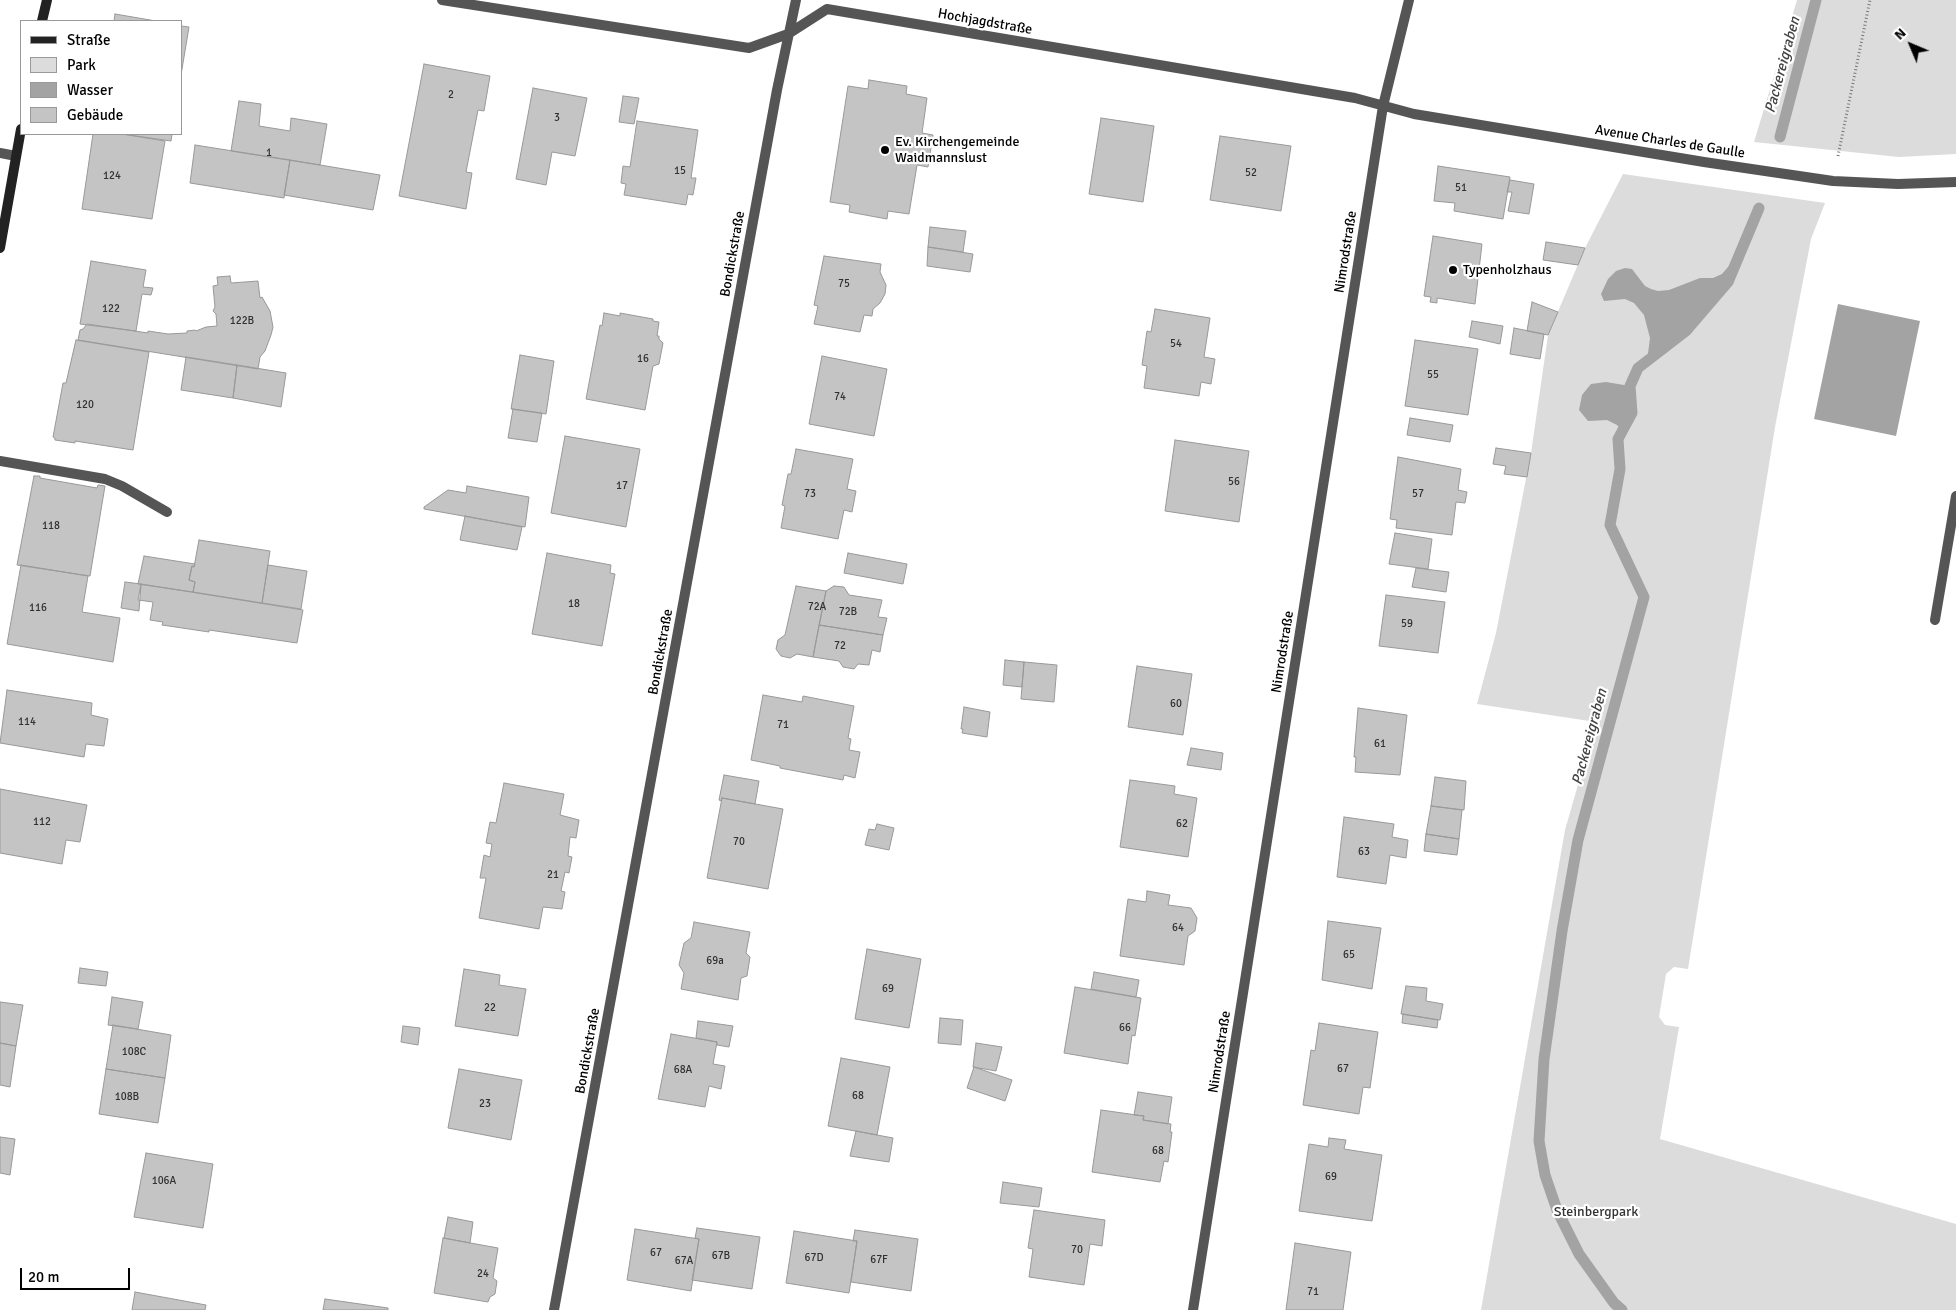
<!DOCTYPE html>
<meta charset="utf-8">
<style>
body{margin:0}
#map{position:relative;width:1956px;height:1310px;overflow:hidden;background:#fff;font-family:Signika,sans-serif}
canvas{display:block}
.legend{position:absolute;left:20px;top:20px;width:162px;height:115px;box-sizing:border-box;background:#fff;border:1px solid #999;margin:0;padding:6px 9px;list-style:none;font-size:15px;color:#000}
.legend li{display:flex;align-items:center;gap:10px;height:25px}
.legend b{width:25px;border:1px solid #999}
.north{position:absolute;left:1886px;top:20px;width:50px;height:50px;-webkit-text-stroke:4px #fff;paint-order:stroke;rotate:315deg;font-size:14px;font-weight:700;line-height:20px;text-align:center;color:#000}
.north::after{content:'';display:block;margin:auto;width:18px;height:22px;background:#000;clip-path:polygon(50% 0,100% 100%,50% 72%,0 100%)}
.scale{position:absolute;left:20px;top:1268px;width:110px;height:22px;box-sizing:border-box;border:2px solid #000;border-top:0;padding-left:6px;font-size:15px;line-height:18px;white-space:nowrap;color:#000;-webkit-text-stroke:4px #fff;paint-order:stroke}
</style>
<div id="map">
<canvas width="1956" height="1310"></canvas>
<ul class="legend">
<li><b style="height:6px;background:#222"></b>Straße</li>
<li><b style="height:14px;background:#dcdcdc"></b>Park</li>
<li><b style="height:14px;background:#a3a3a3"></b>Wasser</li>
<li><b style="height:14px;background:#c4c4c4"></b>Gebäude</li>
</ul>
<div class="north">N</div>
<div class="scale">20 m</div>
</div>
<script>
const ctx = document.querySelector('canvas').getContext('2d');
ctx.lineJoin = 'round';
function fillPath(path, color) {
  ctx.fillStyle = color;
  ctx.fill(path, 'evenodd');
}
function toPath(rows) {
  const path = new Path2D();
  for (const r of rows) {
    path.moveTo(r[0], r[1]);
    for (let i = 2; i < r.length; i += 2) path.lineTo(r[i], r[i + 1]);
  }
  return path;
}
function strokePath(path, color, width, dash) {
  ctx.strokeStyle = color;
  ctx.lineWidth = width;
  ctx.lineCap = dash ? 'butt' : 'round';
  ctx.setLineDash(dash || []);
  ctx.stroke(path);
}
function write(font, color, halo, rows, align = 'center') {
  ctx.font = font + ' Signika,sans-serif';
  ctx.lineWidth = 4.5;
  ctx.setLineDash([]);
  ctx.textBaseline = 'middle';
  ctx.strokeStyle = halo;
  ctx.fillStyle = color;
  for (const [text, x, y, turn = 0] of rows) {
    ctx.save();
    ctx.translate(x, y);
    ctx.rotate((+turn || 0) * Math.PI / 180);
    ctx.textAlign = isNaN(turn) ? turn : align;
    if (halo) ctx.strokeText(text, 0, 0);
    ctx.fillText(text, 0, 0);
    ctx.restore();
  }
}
const green = toPath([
 [1797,0,1956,0,1956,154,1899,157,1754,142],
 [1623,174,1825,203,1811,239,1775,427,1688,969,1674,967,1666,974,1659,1017,1665,1025,1679,1027,1660,1139,1956,1224,1956,1310,1481,1310,1565,830,1596,722,1477,704,1496,633,1531,453,1548,335,1585,248]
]);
const water = toPath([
 [1740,253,1728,282,1686,331,1647,361,1650,338,1644,315,1634,303,1625,299,1604,301,1601,294,1608,279,1616,271,1625,268,1632,269,1645,286,1651,289,1658,291,1669,290,1700,278,1713,278,1722,274],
 [1838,304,1920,321,1896,436,1814,419],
 [1606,382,1630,386,1632,413,1623,431,1617,425,1607,420,1588,421,1579,410,1582,395,1591,384]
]);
const stream = toPath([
 [1780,137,1816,0],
 [1622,1310,1614,1303,1579,1254,1557,1210,1545,1175,1539,1141,1544,1059,1562,931,1578,840,1644,597,1610,525,1620,469,1618,439,1632,413,1630,386,1638,368,1686,331,1728,282,1759,208]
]);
const building = toPath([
 [115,14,156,21,114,21,115,14],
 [181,26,189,27,181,75,181,26],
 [424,64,490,76,484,111,478,110,466,172,472,173,466,209,399,196,424,64],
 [869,80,907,86,906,94,927,98,922,133,933,135,928,167,917,165,909,214,888,211,887,219,849,212,850,205,830,202,848,86,868,89,869,80],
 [533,88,587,98,575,156,552,152,546,185,516,179,533,88],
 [623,96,639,98,634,124,619,122,623,96],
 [239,101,261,104,259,126,290,131,291,118,327,124,320,165,231,151,239,101],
 [1101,118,1154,126,1143,202,1089,194,1101,118],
 [637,121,698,130,691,178,696,178,693,195,688,194,686,205,624,195,626,184,621,183,623,166,630,167,637,121],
 [93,134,122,134,165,141,152,219,82,209,93,134],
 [122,134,172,134,171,141,122,134],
 [1220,136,1291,146,1281,211,1210,200,1220,136],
 [195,145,290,160,284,198,190,183,195,145],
 [290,160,380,175,373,210,284,195,290,160],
 [1438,166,1510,177,1503,219,1454,211,1455,203,1434,201,1438,166],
 [1510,180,1534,184,1529,214,1508,211,1512,192,1507,192,1510,180],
 [930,227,966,231,963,252,928,247,930,227],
 [1433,236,1482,244,1475,304,1437,298,1437,303,1430,302,1431,297,1424,296,1433,236],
 [1546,242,1585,248,1578,265,1543,260,1546,242],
 [928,247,973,254,970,272,927,266,928,247],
 [824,256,881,264,880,272,886,285,885,294,880,303,873,309,872,316,864,315,860,332,814,324,818,306,814,305,824,256],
 [91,261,146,270,143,287,153,288,151,295,142,294,136,331,80,324,91,261],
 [230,276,231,283,258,281,260,298,262,297,270,311,273,327,271,335,265,351,260,357,258,369,78,340,80,330,83,329,87,324,148,333,148,331,168,334,187,333,187,331,195,330,196,331,206,327,217,326,216,314,213,311,215,307,213,286,218,285,217,277,230,276],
 [1532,302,1558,312,1548,335,1527,331,1532,302],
 [1155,309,1210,318,1204,357,1215,359,1211,384,1201,382,1199,396,1144,388,1147,366,1142,365,1147,331,1151,332,1155,309],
 [604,313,620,316,620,313,653,319,653,321,659,322,657,336,659,336,659,339,663,343,659,364,653,366,645,410,586,399,600,325,602,326,604,313],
 [1472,321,1503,326,1500,344,1469,337,1472,321],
 [1514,328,1544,334,1540,359,1510,354,1514,328],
 [76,340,149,352,133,450,75,441,75,443,55,440,55,438,53,437,63,383,66,383,76,340],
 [1415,340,1478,349,1468,415,1405,406,1415,340],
 [520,355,554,361,546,414,511,409,520,355],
 [822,356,887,369,874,436,809,424,822,356],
 [186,357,237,365,233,398,181,390,186,357],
 [237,365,286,373,281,407,233,398,237,365],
 [513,409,542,413,537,442,508,438,513,409],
 [1410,418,1453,425,1450,442,1407,435,1410,418],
 [565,436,640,449,626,527,551,513,565,436],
 [1175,440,1249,451,1239,522,1165,511,1175,440],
 [1496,448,1531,453,1527,477,1504,474,1506,466,1493,464,1496,448],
 [796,449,853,459,847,489,856,491,852,512,844,510,838,539,781,528,785,506,782,505,788,474,791,474,796,449],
 [1398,457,1461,469,1458,490,1467,492,1465,503,1456,502,1452,535,1396,528,1397,520,1390,519,1398,457],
 [34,476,40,476,40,478,97,488,98,485,105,486,90,576,17,565,34,476],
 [467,486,529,497,525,527,424,509,424,507,448,490,466,493,467,486],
 [465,516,522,527,517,550,460,540,465,516],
 [1395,533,1432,539,1428,569,1389,564,1395,533],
 [199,540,270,551,262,603,193,592,195,582,189,580,192,566,194,567,199,540],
 [547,553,611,565,610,573,615,574,602,646,532,634,547,553],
 [848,553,907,564,903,584,844,573,848,553],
 [144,556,195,564,194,567,192,566,189,580,195,582,193,592,138,584,144,556],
 [21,565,88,576,82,612,120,618,113,662,7,644,21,565],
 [268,565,307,571,301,609,262,603,268,565],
 [1416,568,1449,572,1446,592,1412,587,1416,568],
 [125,582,141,584,139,611,121,608,125,582],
 [141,584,303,610,297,643,209,630,209,632,162,625,163,622,150,620,153,602,138,600,141,584],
 [796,586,826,591,813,657,797,654,790,658,781,656,776,649,778,640,785,635,796,586],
 [834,586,844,587,849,595,882,600,878,617,887,618,883,635,819,625,826,591,834,586],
 [1386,595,1445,602,1438,653,1379,646,1386,595],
 [819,625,883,635,880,652,872,650,869,665,858,664,854,669,843,667,839,661,813,657,819,625],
 [1005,660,1024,662,1022,687,1003,685,1005,660],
 [1024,662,1057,665,1054,702,1021,699,1024,662],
 [1137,666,1192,674,1183,735,1128,727,1137,666],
 [7,690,92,703,91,715,108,719,104,746,86,744,84,757,0,743,7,690],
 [763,695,802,702,803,696,854,706,848,738,851,739,849,750,860,752,855,778,844,775,843,780,780,768,780,766,751,760,763,695],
 [964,707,990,712,987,737,962,733,963,729,961,729,964,707],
 [1358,708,1407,715,1400,775,1355,772,1356,757,1354,757,1358,708],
 [1191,748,1223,753,1221,770,1187,765,1191,748],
 [724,775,759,781,755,804,722,798,721,801,719,800,724,775],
 [1435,777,1466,781,1464,810,1431,806,1435,777],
 [1130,780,1175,786,1174,794,1197,798,1188,857,1120,847,1130,780],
 [504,783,564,794,560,815,579,820,576,838,570,837,568,856,572,857,569,873,565,872,561,891,565,892,562,909,543,907,539,929,479,918,486,878,480,878,484,855,490,857,492,844,486,843,490,822,496,823,504,783],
 [0,789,87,805,80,842,66,840,62,864,0,853,0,789],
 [722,798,783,809,768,889,707,878,722,798],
 [1431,806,1462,810,1459,839,1426,834,1431,806],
 [1344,817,1394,824,1392,837,1408,840,1406,858,1390,855,1386,884,1337,877,1344,817],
 [877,824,894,828,889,850,865,845,869,829,875,830,877,824],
 [1426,834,1459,839,1457,855,1424,851,1426,834],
 [1147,891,1170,895,1168,905,1191,908,1197,918,1195,931,1188,936,1184,965,1120,956,1128,899,1146,902,1147,891],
 [1328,921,1381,928,1372,989,1322,980,1328,921],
 [694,922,750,932,746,953,750,957,747,976,741,978,738,1000,681,989,684,973,679,965,684,943,691,938,694,922],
 [867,949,921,959,909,1028,855,1019,867,949],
 [80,968,108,972,106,986,78,983,80,968],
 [464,969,500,975,499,985,526,989,518,1036,455,1026,464,969],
 [1094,972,1139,980,1136,997,1091,989,1094,972],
 [1406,986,1427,988,1426,1001,1443,1004,1440,1020,1401,1014,1406,986],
 [1075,987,1141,998,1135,1036,1132,1035,1128,1064,1064,1053,1075,987],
 [112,997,143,1002,138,1029,108,1025,112,997],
 [0,1002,23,1005,16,1046,0,1043,0,1002],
 [1403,1014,1438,1020,1437,1028,1402,1023,1403,1014],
 [940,1018,963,1020,961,1045,938,1043,940,1018],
 [698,1021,733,1026,729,1047,717,1045,717,1042,696,1038,698,1021],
 [1319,1023,1378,1032,1370,1088,1363,1087,1359,1114,1303,1105,1311,1050,1315,1051,1319,1023],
 [113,1025,171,1035,165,1078,106,1069,113,1025],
 [403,1026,420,1028,418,1045,401,1042,403,1026],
 [671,1034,717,1042,713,1064,725,1066,721,1089,709,1086,705,1107,658,1099,671,1034],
 [0,1043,16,1046,10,1087,0,1085,0,1043],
 [976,1043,1002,1047,996,1071,973,1067,976,1043],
 [841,1058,890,1067,877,1135,828,1126,841,1058],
 [974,1067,1012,1080,1005,1101,967,1088,974,1067],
 [106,1069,165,1078,158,1123,99,1114,106,1069],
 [459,1069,522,1080,511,1140,448,1128,459,1069],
 [1138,1092,1172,1097,1168,1124,1143,1120,1144,1116,1134,1115,1138,1092],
 [1101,1110,1144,1116,1143,1120,1171,1124,1170,1132,1172,1132,1168,1162,1164,1161,1160,1182,1092,1172,1101,1110],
 [856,1131,893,1138,889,1162,850,1156,856,1131],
 [0,1137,15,1139,10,1175,0,1173,0,1137],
 [1329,1138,1346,1140,1344,1149,1382,1155,1372,1221,1299,1211,1309,1144,1328,1147,1329,1138],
 [146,1153,213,1164,203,1228,134,1217,146,1153],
 [1003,1182,1042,1188,1039,1207,1000,1203,1003,1182],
 [1034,1210,1105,1220,1102,1246,1090,1244,1084,1285,1029,1277,1033,1249,1028,1248,1034,1210],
 [448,1217,473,1222,470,1243,444,1238,448,1217],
 [697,1228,760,1237,752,1289,692,1280,699,1239,695,1238,697,1228],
 [635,1229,699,1239,691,1291,627,1280,635,1229],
 [855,1230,918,1239,911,1291,851,1282,857,1241,853,1241,855,1230],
 [794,1231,857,1241,849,1293,786,1283,794,1231],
 [443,1238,498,1248,493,1278,497,1281,495,1294,490,1297,488,1302,434,1293,443,1238],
 [1295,1243,1351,1252,1343,1310,1286,1310,1295,1243],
 [135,1292,206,1305,205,1310,132,1310,135,1292],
 [325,1299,388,1308,388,1310,323,1310,325,1299]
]);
const path = toPath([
 [1838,156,1870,0]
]);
const lane = toPath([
 [0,461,105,479,122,486,167,512],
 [1935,620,1956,496]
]);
const street = toPath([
 [442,0,749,48,788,34,827,9,1355,98,1414,114,1704,162,1833,181,1898,184,1956,182],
 [0,153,16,156],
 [554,1310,777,90,796,0],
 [1193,1310,1383,106,1409,0]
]);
const secondary = toPath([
 [42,21,47,0],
 [0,248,21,129]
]);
const markers = [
 [885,150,5,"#000"],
 [1453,270,5,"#000"]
];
const numberNames = [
 ["2",451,95],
 ["3",557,118],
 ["1",269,153],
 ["15",680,171],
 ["52",1251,173],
 ["124",112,176],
 ["51",1461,188],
 ["75",844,284],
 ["122",111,309],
 ["122B",242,321],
 ["54",1176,344],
 ["16",643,359],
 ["55",1433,375],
 ["74",840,397],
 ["120",85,405],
 ["56",1234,482],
 ["17",622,486],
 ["73",810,494],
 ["57",1418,494],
 ["118",51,526],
 ["18",574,604],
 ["72A",817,607],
 ["116",38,608],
 ["72B",848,612],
 ["59",1407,624],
 ["72",840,646],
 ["60",1176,704],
 ["114",27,722],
 ["71",783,725],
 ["61",1380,744],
 ["112",42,822],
 ["62",1182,824],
 ["70",739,842],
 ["63",1364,852],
 ["21",553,875],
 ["64",1178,928],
 ["65",1349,955],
 ["69a",715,961],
 ["69",888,989],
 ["22",490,1008],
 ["66",1125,1028],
 ["108C",134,1052],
 ["67",1343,1069],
 ["68A",683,1070],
 ["68",858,1096],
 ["108B",127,1097],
 ["23",485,1104],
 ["68",1158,1151],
 ["69",1331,1177],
 ["106A",164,1181],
 ["70",1077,1250],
 ["67",656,1253],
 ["67B",721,1256],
 ["67D",814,1258],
 ["67F",879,1260],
 ["67A",684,1261],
 ["24",483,1274],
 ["71",1313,1292]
];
const streetNames = [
 ["Hochjagdstraße",985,22,10],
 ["Avenue Charles de Gaulle",1670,142,9],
 ["Nimrodstraße",1346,252,-81],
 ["Bondickstraße",733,254,-80],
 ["Bondickstraße",661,652,-80],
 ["Nimrodstraße",1283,652,-81],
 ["Bondickstraße",588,1051,-80],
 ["Nimrodstraße",1220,1052,-81]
];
const poiNames = [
 ["Ev. Kirchengemeinde",895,142],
 ["Waidmannslust",895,158],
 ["Typenholzhaus",1463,270]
];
const parkNames = [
 ["Steinbergpark",1596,1212]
];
const waterNames = [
 ["Packereigraben",1783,65,-75],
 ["Packereigraben",1590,737,-75]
];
fillPath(green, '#dcdcdc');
fillPath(water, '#a3a3a3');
strokePath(stream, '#a3a3a3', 11);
fillPath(building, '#c4c4c4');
strokePath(building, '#999', 1);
strokePath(path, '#777', 3, [1, 2.5]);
strokePath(lane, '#555', 10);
strokePath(street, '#555', 10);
strokePath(secondary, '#222', 10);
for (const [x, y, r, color] of markers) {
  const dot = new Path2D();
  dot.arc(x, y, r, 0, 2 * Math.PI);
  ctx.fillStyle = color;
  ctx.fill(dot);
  strokePath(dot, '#fff', 2);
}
write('11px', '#313131', null, numberNames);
write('14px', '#000', '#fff', streetNames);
write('14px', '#000', '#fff', poiNames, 'left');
write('14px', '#333', '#fff', parkNames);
write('italic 15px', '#444', '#fff', waterNames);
</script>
